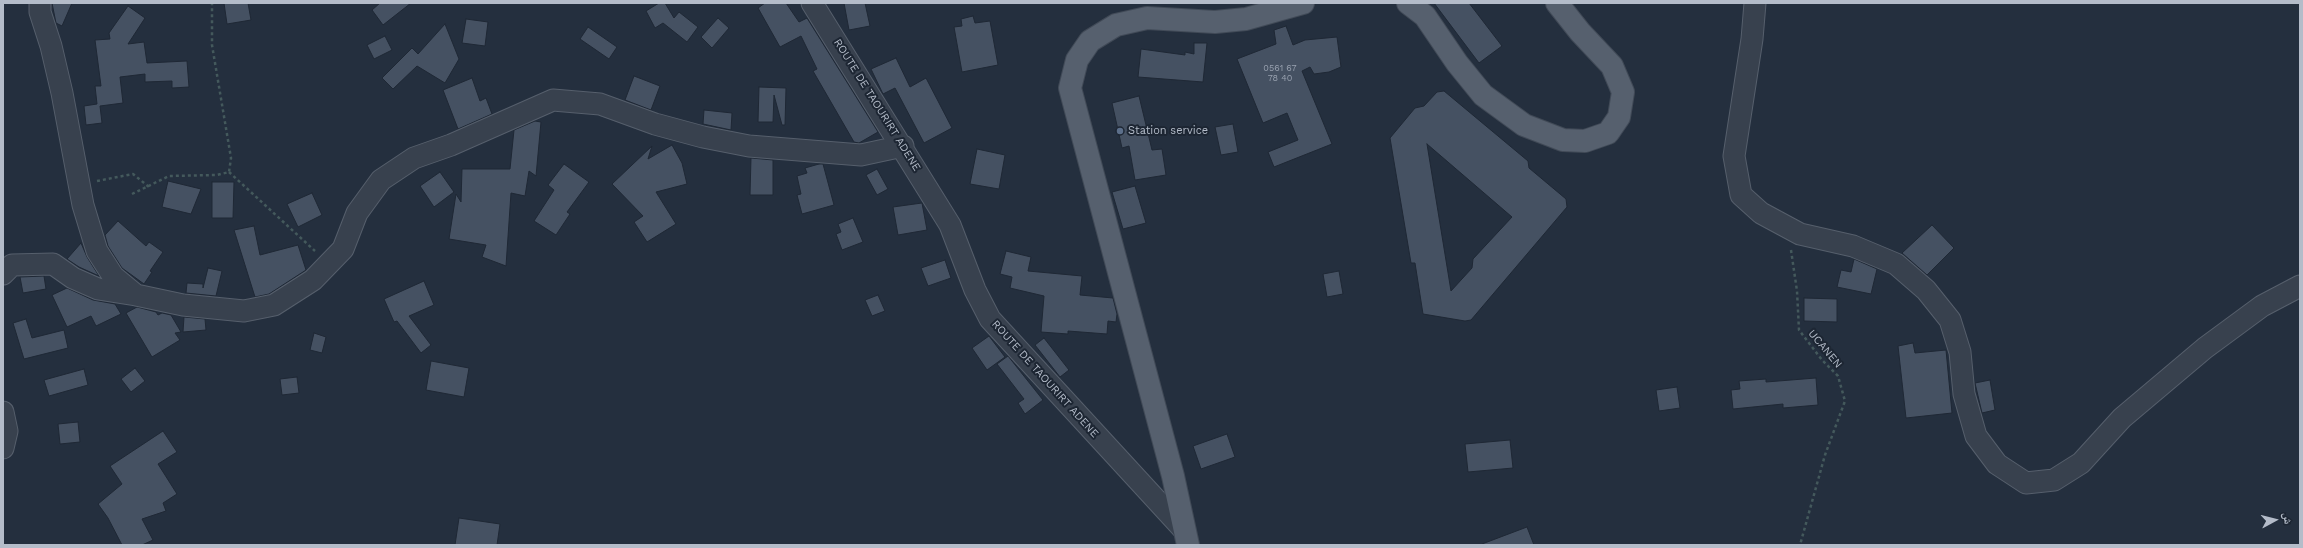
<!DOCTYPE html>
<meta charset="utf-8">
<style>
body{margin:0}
#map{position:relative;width:2303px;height:548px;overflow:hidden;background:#242f3e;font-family:"Work Sans","Noto Naskh Arabic",sans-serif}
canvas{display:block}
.frame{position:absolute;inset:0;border:4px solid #b4bcc9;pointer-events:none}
.north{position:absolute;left:2255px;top:500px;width:40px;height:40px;-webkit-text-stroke:3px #1d2633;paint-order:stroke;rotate:83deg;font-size:11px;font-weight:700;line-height:16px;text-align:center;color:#b4bcc9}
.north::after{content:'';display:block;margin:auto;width:14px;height:18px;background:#b4bcc9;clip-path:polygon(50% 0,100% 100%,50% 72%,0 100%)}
</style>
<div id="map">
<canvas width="2303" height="548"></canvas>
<div class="frame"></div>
<div class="north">ش</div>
</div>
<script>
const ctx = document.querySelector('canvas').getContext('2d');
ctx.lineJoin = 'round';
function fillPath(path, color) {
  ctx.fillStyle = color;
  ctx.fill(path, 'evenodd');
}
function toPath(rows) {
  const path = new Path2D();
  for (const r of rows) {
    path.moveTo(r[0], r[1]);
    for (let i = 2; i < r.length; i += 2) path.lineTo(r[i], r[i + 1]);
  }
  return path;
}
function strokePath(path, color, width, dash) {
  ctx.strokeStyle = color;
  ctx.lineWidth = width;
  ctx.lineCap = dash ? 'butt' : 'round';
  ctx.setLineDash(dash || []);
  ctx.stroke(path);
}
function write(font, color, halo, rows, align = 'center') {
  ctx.font = font + ' "Work Sans",sans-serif';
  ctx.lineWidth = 4;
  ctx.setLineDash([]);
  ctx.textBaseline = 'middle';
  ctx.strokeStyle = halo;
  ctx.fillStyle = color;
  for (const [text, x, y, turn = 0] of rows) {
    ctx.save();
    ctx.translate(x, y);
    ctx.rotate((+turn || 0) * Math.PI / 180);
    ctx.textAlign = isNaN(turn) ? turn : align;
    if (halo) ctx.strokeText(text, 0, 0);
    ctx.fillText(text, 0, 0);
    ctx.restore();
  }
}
const building = toPath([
 [52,3,72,3,62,26,56,23,52,3],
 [224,3,248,3,251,20,227,24,224,3],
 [380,3,411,3,383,25,372,10,380,3],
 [659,3,665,3,674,18,679,12,698,27,687,42,663,23,655,28,646,11,659,3],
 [765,3,786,3,799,22,807,18,878,132,859,143,854,142,813,71,817,69,801,36,780,47,758,8,765,3],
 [844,3,865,3,870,26,849,30,844,3],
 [1434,3,1469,3,1502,46,1479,63,1434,3],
 [128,6,145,18,128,44,144,42,147,63,187,61,189,87,172,88,172,81,145,82,145,74,120,77,123,103,100,106,102,123,86,125,84,106,97,104,95,86,101,86,95,40,110,39,109,33,128,6],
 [973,16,975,23,990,21,998,65,962,72,954,27,962,26,961,19,973,16],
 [718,18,729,28,712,48,701,37,718,18],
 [466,19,488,22,485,46,462,43,466,19],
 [445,24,459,59,445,83,417,66,393,89,382,78,412,48,418,54,445,24],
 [1286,26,1293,45,1305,40,1337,37,1341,67,1329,72,1314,74,1310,67,1302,71,1332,144,1274,167,1268,152,1298,140,1287,113,1263,123,1237,59,1276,44,1274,30,1286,26],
 [588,27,617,47,609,59,580,39,588,27],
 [385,36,392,50,374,59,367,45,385,36],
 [1194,43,1207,43,1203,82,1138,77,1141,49,1185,55,1185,52,1194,54,1194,43],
 [896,58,910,87,926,78,952,128,924,143,895,88,883,94,871,69,896,58],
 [634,76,660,86,651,110,625,100,634,76],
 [472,78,480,101,486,98,492,114,458,129,443,90,472,78],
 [759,87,786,88,785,125,782,125,774,95,773,122,758,122,759,87],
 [1444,91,1528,161,1529,168,1566,199,1567,207,1471,320,1465,321,1423,314,1415,263,1411,263,1390,138,1415,108,1424,106,1437,92,1444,91],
 [1427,144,1512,217,1473,259,1472,268,1451,291,1427,144],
 [1139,96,1152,150,1162,149,1166,175,1135,180,1129,146,1122,148,1112,103,1139,96],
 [704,110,732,113,731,130,703,124,704,110],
 [535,121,541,122,536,176,529,171,525,196,511,193,506,266,482,257,486,245,449,239,456,194,461,202,462,169,510,169,514,130,535,121],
 [1233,124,1238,152,1221,155,1215,127,1233,124],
 [672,145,682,163,687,184,656,192,676,224,647,242,634,222,643,216,612,184,652,146,648,159,672,145],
 [977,149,1005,155,999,189,970,184,977,149],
 [751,158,773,160,773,195,750,195,751,158],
 [564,164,589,182,567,212,570,214,556,235,534,221,554,190,548,185,564,164],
 [819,164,823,164,834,205,802,214,797,195,801,194,797,176,807,173,805,168,819,164],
 [877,169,888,189,877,195,866,175,877,169],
 [440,172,454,192,434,207,420,186,440,172],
 [168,181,201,189,191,214,162,207,168,181],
 [212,182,234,182,233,218,212,218,212,182],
 [1135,186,1146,223,1123,229,1112,192,1135,186],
 [312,193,322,215,298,227,287,204,312,193],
 [922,203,927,230,898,235,893,207,922,203],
 [853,218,863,242,842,250,836,234,841,232,838,224,853,218],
 [118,221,146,246,149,242,163,252,150,271,152,272,144,284,122,268,108,246,105,235,118,221],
 [1932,225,1954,248,1927,275,1902,253,1932,225],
 [254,226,260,255,298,245,306,270,269,294,255,297,234,230,254,226],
 [81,243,87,257,99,276,79,267,67,259,81,243],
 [1006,251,1031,257,1028,271,1082,276,1080,295,1113,298,1117,314,1116,322,1108,321,1107,334,1068,331,1068,334,1041,332,1044,296,1010,288,1012,277,1000,274,1006,251],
 [1854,259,1877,269,1871,294,1837,287,1841,270,1851,272,1854,259],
 [945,260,951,278,928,286,921,268,945,260],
 [208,268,222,271,216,296,186,293,187,283,203,284,203,288,208,268],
 [1339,271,1343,294,1327,297,1323,274,1339,271],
 [44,276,46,289,23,293,20,277,44,276],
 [424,281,434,305,409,316,431,345,421,353,397,321,394,322,384,299,424,281],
 [67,288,93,300,115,304,121,314,96,326,91,316,67,327,52,295,67,288],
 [878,295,885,311,872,316,865,300,878,295],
 [1804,298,1837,299,1837,322,1804,321,1804,298],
 [137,307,156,312,158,315,162,313,171,315,181,332,175,333,180,340,152,357,126,313,137,307],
 [184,317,205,319,206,330,183,332,184,317],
 [26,319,32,338,64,330,68,348,24,359,13,323,26,319],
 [314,333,326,337,322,353,310,350,314,333],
 [989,336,1005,357,987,370,972,348,989,336],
 [1044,338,1069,370,1060,377,1035,345,1044,338],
 [1913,343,1915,353,1946,350,1952,413,1906,418,1898,346,1913,343],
 [1008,356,1043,400,1025,414,1018,403,1024,399,997,364,1008,356],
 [431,361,469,368,464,397,426,390,431,361],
 [135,368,145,381,131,392,121,379,135,368],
 [84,369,88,385,49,396,44,380,84,369],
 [297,377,299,393,282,395,280,379,297,377],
 [1816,378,1818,405,1783,408,1783,404,1733,409,1731,390,1740,389,1739,381,1766,379,1766,382,1816,378],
 [1990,380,1995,410,1982,413,1975,383,1990,380],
 [1677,387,1680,408,1659,411,1656,390,1677,387],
 [78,422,80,442,60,444,58,424,78,422],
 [163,431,177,452,158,464,177,494,163,503,166,511,142,519,153,540,142,545,122,545,108,518,98,504,122,484,110,466,163,431],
 [1227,434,1235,457,1201,469,1193,446,1227,434],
 [1510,440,1513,468,1468,472,1465,444,1510,440],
 [459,518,500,524,497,545,455,545,459,518],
 [1527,527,1534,545,1482,545,1482,544,1527,527]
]);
const path = toPath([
 [229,172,315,251],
 [97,181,133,174,149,187],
 [132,194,169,176,217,175,229,172,231,158,212,45,212,3],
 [1791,250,1797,291,1799,330,1822,360,1838,376,1845,401,1825,455,1800,545]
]);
const minor = toPath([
 [40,3,40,12,51,46,62,93,83,205,97,251,113,276,136,295,183,305,244,311,274,305,313,280,343,249,357,213,381,180,414,158,451,145,553,100,600,104,655,124,703,137,749,146,861,155,903,146],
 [812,3,950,225,975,290,990,319,1184,530],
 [1755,3,1752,39,1734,156,1741,195,1761,213,1800,234,1853,246,1896,264,1926,290,1950,320,1960,352,1964,394,1976,436,1997,464,2026,483,2054,480,2081,463,2122,418,2205,348,2262,306,2300,286],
 [3,274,12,265,53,264,73,278,98,289,136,295],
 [3,412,7,431,3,448]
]);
const major = toPath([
 [1408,3,1425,16,1457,63,1483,95,1524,125,1563,140,1585,141,1608,133,1619,117,1623,92,1612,66,1580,32,1557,3],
 [1188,545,1173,476,1070,88,1077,60,1090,41,1116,25,1147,18,1215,22,1246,19,1303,3]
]);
const markers = [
 [1120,131,4,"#5c6f8a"]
];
const numberNames = [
 ["0561 67",1280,68],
 ["78 40",1280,78]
];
const streetNames = [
 ["ROUTE DE TAOURIRT ADENE",877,105,58],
 ["UCANEN",1825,349,50],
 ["ROUTE DE TAOURIRT ADENE",1045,379,48]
];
const poiNames = [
 ["Station service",1128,131]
];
fillPath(building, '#455162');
strokePath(building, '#1f2835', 1);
strokePath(minor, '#565f6c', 23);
strokePath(major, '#414a57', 24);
strokePath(path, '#44595c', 2.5, [3, 3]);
strokePath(minor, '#38414e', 21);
strokePath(major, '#56606e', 22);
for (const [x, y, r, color] of markers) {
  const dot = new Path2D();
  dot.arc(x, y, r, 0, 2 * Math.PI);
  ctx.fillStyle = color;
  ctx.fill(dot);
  strokePath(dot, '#1d2633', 1.5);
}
write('9px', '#98a1af', null, numberNames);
write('11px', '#b4bcc9', '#1d2633', streetNames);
write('11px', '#b4bcc9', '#1d2633', poiNames, 'left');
</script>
